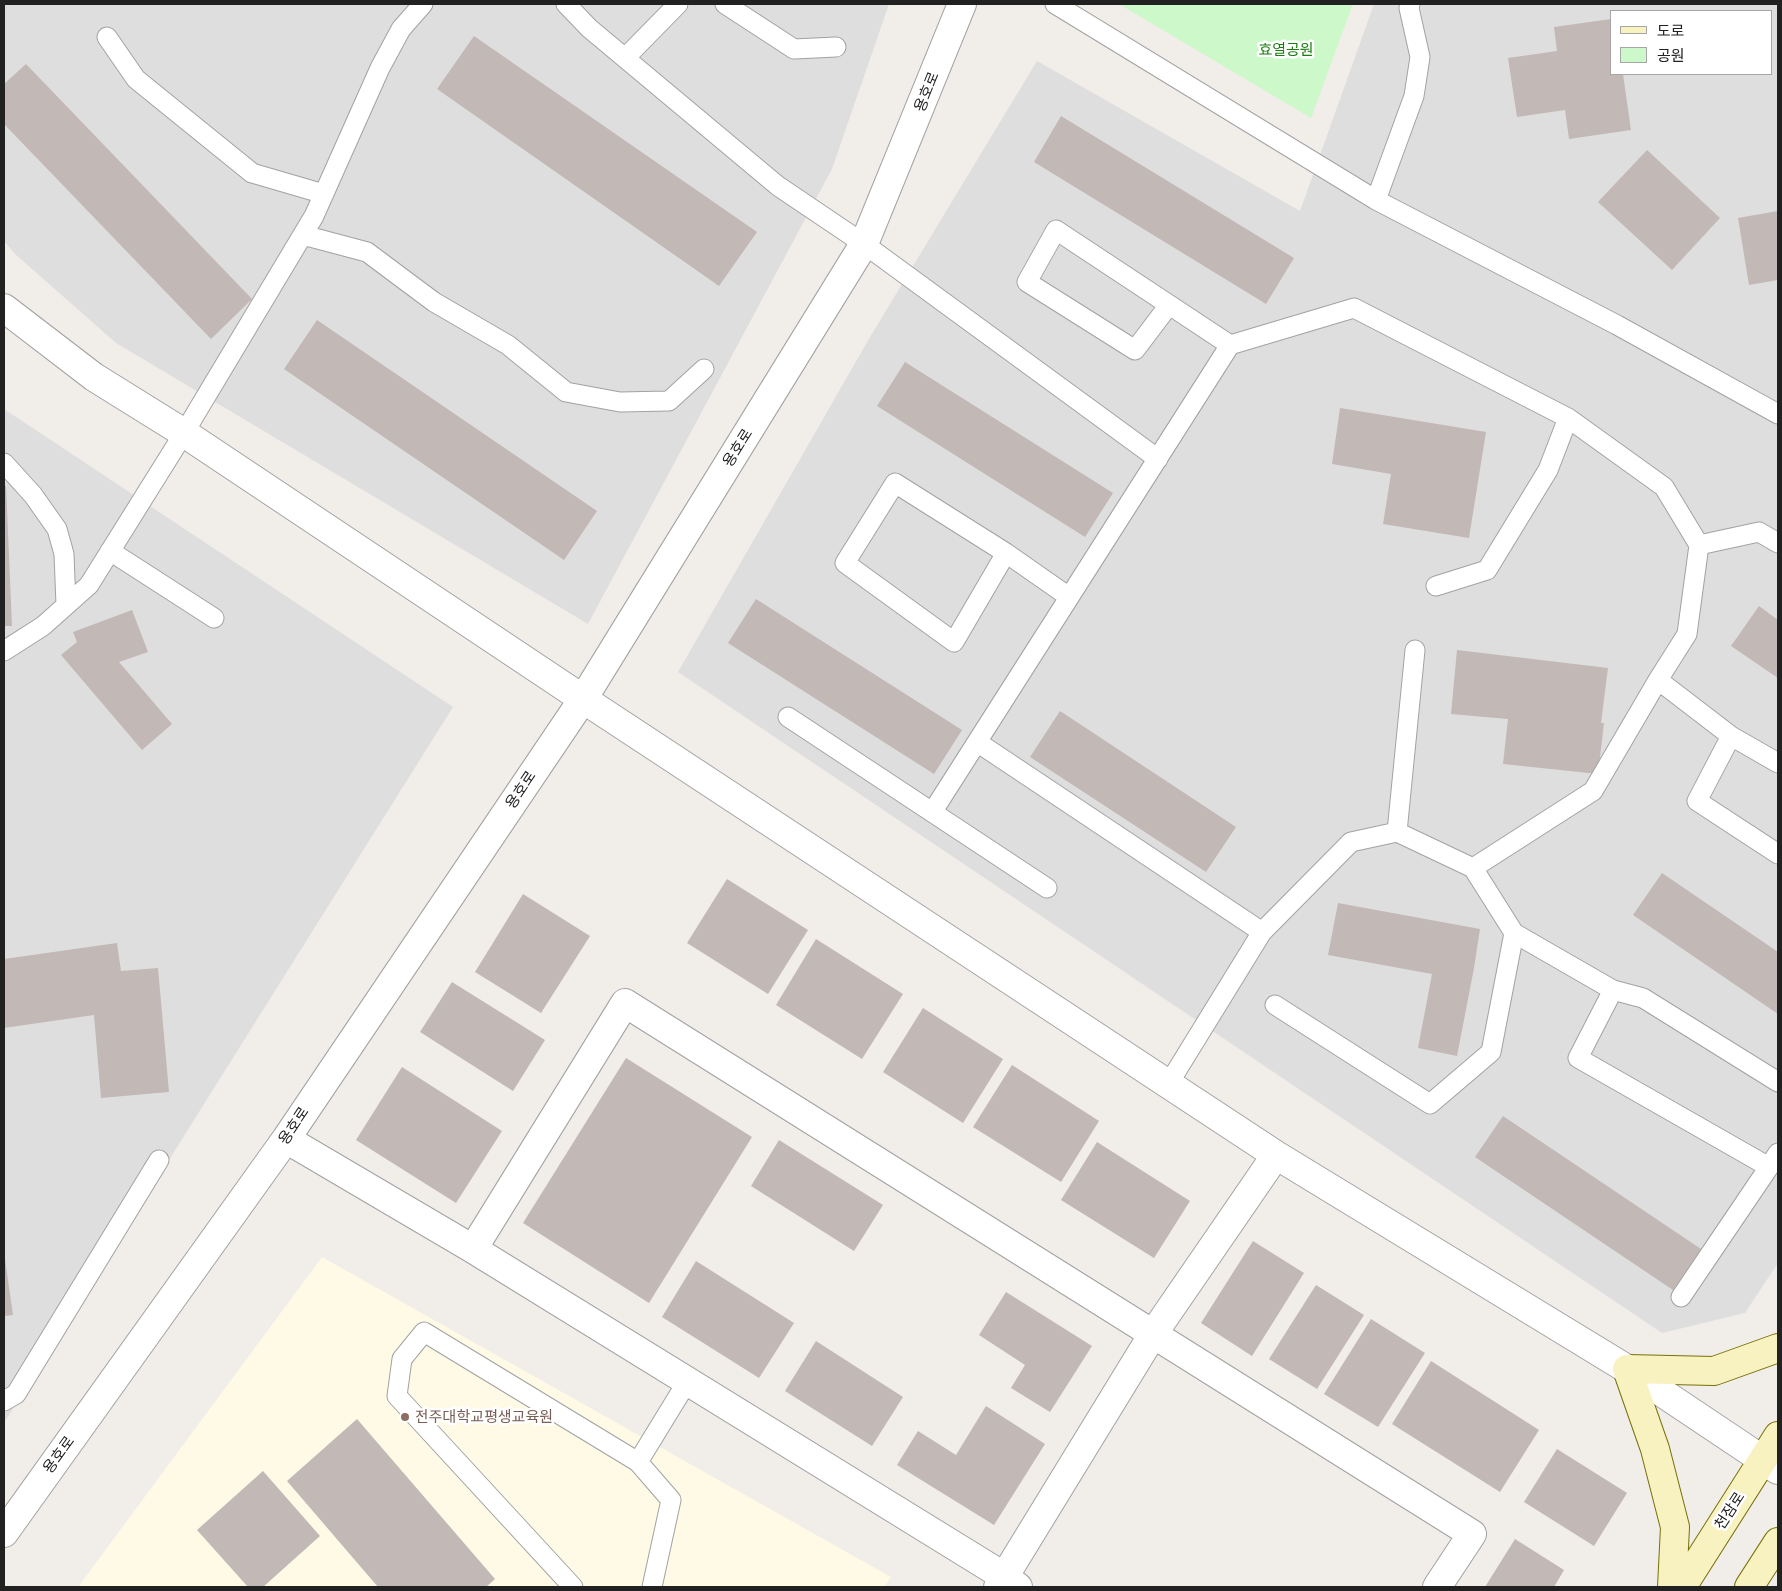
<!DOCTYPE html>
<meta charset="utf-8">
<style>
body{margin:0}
#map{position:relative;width:1782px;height:1591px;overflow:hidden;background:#f1ede9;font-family:Inter,"Noto Sans KR",sans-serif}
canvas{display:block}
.frame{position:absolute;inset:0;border:5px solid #212121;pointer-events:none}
.legend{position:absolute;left:1610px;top:10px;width:162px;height:65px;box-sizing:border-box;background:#fff;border:1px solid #a6a6a6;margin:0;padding:6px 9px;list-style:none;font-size:15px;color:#212121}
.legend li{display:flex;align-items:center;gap:10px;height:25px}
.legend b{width:25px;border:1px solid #a6a6a6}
</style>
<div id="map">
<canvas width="1782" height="1591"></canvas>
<div class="frame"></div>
<ul class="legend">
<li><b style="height:6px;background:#f8f1c0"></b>도로</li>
<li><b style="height:14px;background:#cdf8c9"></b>공원</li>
</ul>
</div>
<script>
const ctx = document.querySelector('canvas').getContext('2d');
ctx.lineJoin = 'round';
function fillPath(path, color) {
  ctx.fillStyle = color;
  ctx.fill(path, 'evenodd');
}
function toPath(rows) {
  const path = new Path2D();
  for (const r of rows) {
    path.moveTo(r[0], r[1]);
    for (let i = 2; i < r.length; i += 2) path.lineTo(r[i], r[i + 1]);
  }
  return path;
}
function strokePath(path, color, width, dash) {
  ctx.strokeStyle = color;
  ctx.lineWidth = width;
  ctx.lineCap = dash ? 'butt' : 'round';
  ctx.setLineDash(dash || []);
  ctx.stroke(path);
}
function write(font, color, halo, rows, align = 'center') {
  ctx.font = font + ' Inter,"Noto Sans KR",sans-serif';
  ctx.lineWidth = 5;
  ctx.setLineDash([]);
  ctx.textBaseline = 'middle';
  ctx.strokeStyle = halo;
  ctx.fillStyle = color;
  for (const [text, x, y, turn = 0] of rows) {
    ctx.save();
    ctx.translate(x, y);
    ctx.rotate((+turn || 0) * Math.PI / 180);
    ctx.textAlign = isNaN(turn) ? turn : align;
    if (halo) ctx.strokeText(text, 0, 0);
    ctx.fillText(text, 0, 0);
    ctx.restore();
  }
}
const residential = toPath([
 [4,4,889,4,832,169,588,624,116,343,15,254,4,241],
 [1374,4,1778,4,1778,1263,1745,1313,1662,1333,678,672,870,337,1037,61,1300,211],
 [1611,11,1771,11,1771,74,1611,74],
 [4,409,453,707,4,1423]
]);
const education = toPath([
 [322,1257,891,1577,884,1587,78,1587]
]);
const park = toPath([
 [1119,4,1353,4,1311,118]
]);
const building = toPath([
 [1611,19,1611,74,1623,74,1631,130,1569,139,1565,110,1517,117,1508,58,1557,51,1554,27],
 [474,36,757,232,719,286,437,89],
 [26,64,252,299,211,339,4,124,4,84],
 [1061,116,1294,258,1266,304,1034,162],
 [1647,150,1720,218,1672,270,1598,202],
 [1778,211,1778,280,1749,285,1738,218],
 [317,320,597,511,564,560,284,369],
 [905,362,1113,493,1085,537,877,406],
 [1340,408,1486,432,1469,538,1383,524,1391,474,1332,464],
 [4,486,6,486,12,626,4,626],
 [756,599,962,730,934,774,728,643],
 [1759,606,1778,620,1778,678,1731,646],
 [132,610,148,652,119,662,172,724,142,750,61,655,77,642,73,632],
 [1457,650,1608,668,1601,723,1604,723,1598,774,1503,764,1508,719,1451,714],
 [1060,711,1236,827,1206,872,1030,757],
 [1662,873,1778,952,1778,1014,1633,915],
 [727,879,808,930,768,994,687,943],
 [523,894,590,936,541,1013,475,972],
 [1338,903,1480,929,1474,968,1457,1056,1418,1048,1432,974,1328,955],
 [816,939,903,994,862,1059,776,1005],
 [117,943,121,971,158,968,169,1092,101,1098,94,1015,4,1028,4,959],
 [452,982,545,1040,513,1091,420,1032],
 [923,1008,1003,1059,963,1123,883,1072],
 [626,1058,752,1137,649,1303,523,1223],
 [1012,1065,1099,1121,1061,1182,973,1127],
 [402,1067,502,1131,456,1203,356,1140],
 [1503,1116,1701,1249,1673,1290,1475,1157],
 [779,1140,883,1205,854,1251,751,1186],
 [1097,1142,1190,1201,1154,1258,1061,1200],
 [1253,1241,1304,1273,1252,1356,1201,1323],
 [4,1252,13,1315,4,1316],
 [696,1261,794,1323,759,1378,662,1317],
 [1316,1285,1364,1315,1317,1389,1269,1359],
 [1006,1292,1092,1346,1050,1412,1011,1388,1025,1365,979,1335],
 [1371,1319,1425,1353,1378,1427,1324,1394],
 [816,1341,903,1397,872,1446,785,1391],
 [1431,1361,1539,1430,1500,1492,1392,1424],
 [986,1406,1045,1444,994,1525,897,1465,918,1431,956,1455],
 [357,1419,495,1579,486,1587,378,1587,287,1481],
 [1557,1449,1627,1493,1594,1546,1524,1502],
 [263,1471,320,1536,263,1587,248,1587,197,1530],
 [1515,1539,1564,1570,1554,1587,1485,1587]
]);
const lane = toPath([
 [566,4,589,28,778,186,864,244,1158,459],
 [725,4,794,49,836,47],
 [1055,4,1376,200,1617,325,1778,414],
 [107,37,136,79,252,173,324,194],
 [625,58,678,4],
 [1376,200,1414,96,1420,57,1409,8,1410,4],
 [303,235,367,252,434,302,508,345,566,392,620,402,669,401,704,369],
 [1169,305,1135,350,1027,282,1056,230,1230,345],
 [4,463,33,495,57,529,64,554,66,605],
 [1699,545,1759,532,1778,543],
 [110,551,214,618],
 [1006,553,954,642,845,563,895,483,1006,553,1069,597],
 [1436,586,1487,570,1548,470,1568,418],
 [4,651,43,626,89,585,184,433,314,216,380,68,401,29,423,4],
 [1658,680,1731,736,1778,763],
 [788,717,1047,888],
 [1731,736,1697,801,1778,854],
 [977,742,1262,932],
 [933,811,1230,345,1354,308,1568,418,1664,487,1699,545,1687,634,1658,680,1593,791,1473,868,1397,832,1351,842,1262,932,1169,1083],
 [1397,832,1415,650],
 [1514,933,1613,990,1643,998,1778,1082],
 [1613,990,1578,1058,1769,1167,1778,1153],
 [1275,1005,1430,1104,1491,1052,1514,933,1473,868],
 [1681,1297,1769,1167],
 [4,1401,16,1394,159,1160],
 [638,1462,687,1382],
 [573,1587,397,1396,402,1359,424,1332,638,1462,671,1500,652,1587]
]);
const street = toPath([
 [4,308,94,377,184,433,583,699,1276,1155,1627,1369,1778,1470],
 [286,1139,473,1249,1005,1577,1018,1587],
 [473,1249,625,1003,1472,1534,1437,1587],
 [4,1533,286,1139,583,699,864,244,962,4],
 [998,1587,1153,1334,1276,1155]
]);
const secondary = toPath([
 [1672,1587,1675,1527,1655,1449,1627,1369,1714,1371,1778,1348],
 [1682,1587,1778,1436],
 [1749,1587,1778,1542]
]);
const markers = [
 [405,1417,5,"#8d6e63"]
];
const parkNames = [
 ["효열공원",1286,50]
];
const streetNames = [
 ["용호로",927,92,-68],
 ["용호로",738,448,-58],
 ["용호로",521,790,-56],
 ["용호로",294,1126,-56],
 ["용호로",59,1455,-54],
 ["천잠로",1730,1511,-57]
];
const educationNames = [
 ["전주대학교평생교육원",415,1417]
];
fillPath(residential, '#dfdedf');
fillPath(education, '#fefae5');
fillPath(park, '#cdf8c9');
fillPath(building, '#c2b8b5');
strokePath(lane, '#a2a2a2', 21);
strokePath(street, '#a2a2a2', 30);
strokePath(secondary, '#777109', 30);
strokePath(lane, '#fff', 19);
strokePath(street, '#fff', 28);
strokePath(secondary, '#f8f1c0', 28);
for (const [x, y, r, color] of markers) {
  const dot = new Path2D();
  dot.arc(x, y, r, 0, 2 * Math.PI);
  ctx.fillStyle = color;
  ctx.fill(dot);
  strokePath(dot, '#fff', 2);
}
write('15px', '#197e10', '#fff', parkNames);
write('15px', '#212121', '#fff', streetNames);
write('15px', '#785e54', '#fff', educationNames, 'left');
</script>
